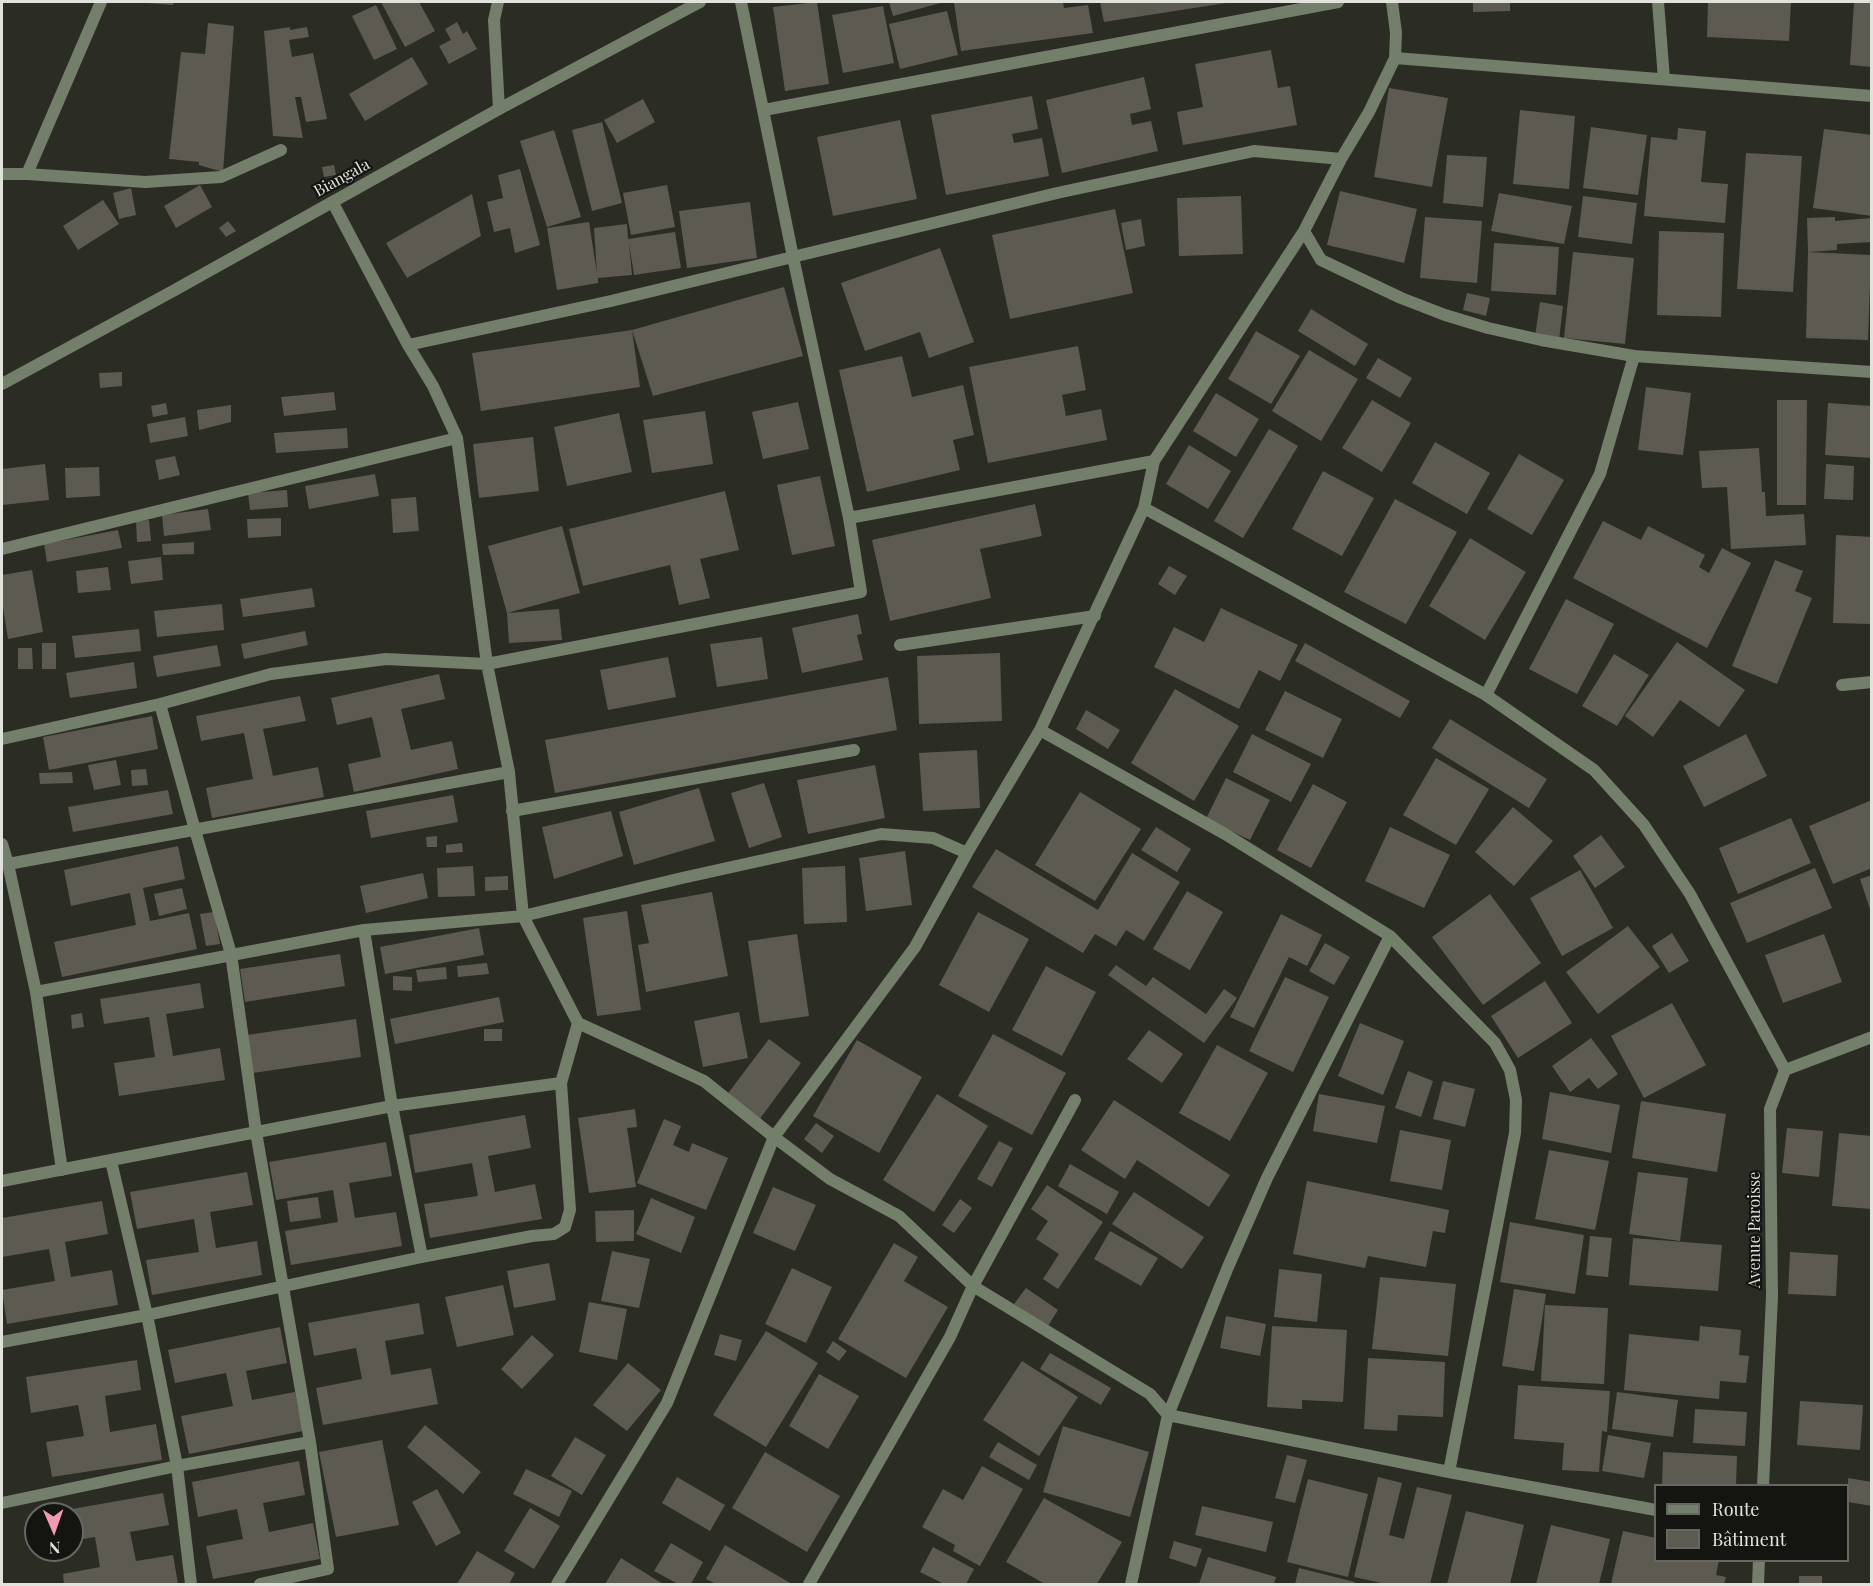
<!DOCTYPE html>
<meta charset="utf-8">
<style>
body{margin:0}
#map{position:relative;width:1873px;height:1586px;overflow:hidden;background:#2b2c24;font-family:"Playfair Display",serif}
canvas{display:block}
.frame{position:absolute;inset:0;border:3px solid #e2e2dd;pointer-events:none}
.legend{position:absolute;left:1654px;top:1484px;width:195px;height:78px;box-sizing:border-box;background:#141411;border:2px solid #666663;margin:0;padding:8px 10px;list-style:none;font-size:18px;color:#e2e2dd}
.legend li{display:flex;align-items:center;gap:12px;height:30px}
.legend b{width:30px;border:2px solid #666663}
.north{position:absolute;left:24px;top:1502px;width:60px;height:60px;box-sizing:border-box;background:#141411;border:2px solid #666663;border-radius:50%;rotate:178deg;font-size:16px;font-weight:700;line-height:24px;text-align:center;color:#e2e2dd}
.north::after{content:'';display:block;margin:auto;width:21px;height:27px;background:#f19ab4;clip-path:polygon(50% 0,100% 100%,50% 72%,0 100%)}
</style>
<div id="map">
<canvas width="1873" height="1586"></canvas>
<div class="frame"></div>
<ul class="legend">
<li><b style="height:8px;background:#737e6b"></b>Route</li>
<li><b style="height:16px;background:#5d5a52"></b>Bâtiment</li>
</ul>
<div class="north">N</div>
</div>
<script>
const ctx = document.querySelector('canvas').getContext('2d');
ctx.lineJoin = 'round';
function fillPath(path, color) {
  ctx.fillStyle = color;
  ctx.fill(path, 'evenodd');
}
function toPath(rows) {
  const path = new Path2D();
  for (const r of rows) {
    path.moveTo(r[0], r[1]);
    for (let i = 2; i < r.length; i += 2) path.lineTo(r[i], r[i + 1]);
  }
  return path;
}
function strokePath(path, color, width, dash) {
  ctx.strokeStyle = color;
  ctx.lineWidth = width;
  ctx.lineCap = dash ? 'butt' : 'round';
  ctx.setLineDash(dash || []);
  ctx.stroke(path);
}
function write(font, color, halo, rows, align = 'center') {
  ctx.font = font + ' "Playfair Display",serif';
  ctx.lineWidth = 4.5;
  ctx.setLineDash([]);
  ctx.textBaseline = 'middle';
  ctx.strokeStyle = halo;
  ctx.fillStyle = color;
  for (const [text, x, y, turn = 0] of rows) {
    ctx.save();
    ctx.translate(x, y);
    ctx.rotate((+turn || 0) * Math.PI / 180);
    ctx.textAlign = isNaN(turn) ? turn : align;
    if (halo) ctx.strokeText(text, 0, 0);
    ctx.fillText(text, 0, 0);
    ctx.restore();
  }
}
const building = toPath([
 [147,2,174,2,173,5,147,3],
 [381,2,419,2,435,31,405,47],
 [817,2,829,84,785,91,773,7],
 [889,2,944,2,893,16],
 [954,2,1063,2,1064,8,1088,5,1093,33,961,51],
 [1100,2,1226,2,1226,3,1104,22],
 [1473,2,1510,2,1510,11,1473,12],
 [1708,2,1791,2,1789,41,1707,37],
 [1854,2,1872,2,1872,67,1850,65],
 [376,5,397,49,374,60,352,16],
 [883,6,894,63,843,73,832,15],
 [947,11,958,55,900,69,889,24],
 [457,22,463,34,467,31,477,49,449,64,439,46,451,40,445,29],
 [208,23,234,26,223,172,199,165,199,162,169,159,181,52,205,54],
 [290,27,290,30,307,27,309,37,289,40,292,57,313,53,327,119,306,122,301,97,295,97,303,138,273,136,264,31],
 [1271,50,1278,88,1290,86,1297,125,1183,145,1177,112,1203,107,1195,64],
 [412,57,428,84,365,121,349,94],
 [1144,77,1151,109,1130,114,1132,125,1151,121,1158,151,1062,173,1046,100],
 [1389,88,1448,98,1432,187,1374,177],
 [1032,96,1038,129,1012,134,1014,143,1042,138,1049,176,946,195,931,115],
 [643,99,655,122,617,143,604,120],
 [1520,110,1575,116,1569,189,1513,184],
 [900,120,917,199,833,216,817,137],
 [602,122,622,203,592,211,572,130],
 [1591,127,1647,135,1638,195,1583,188],
 [1678,128,1706,131,1701,182,1728,184,1725,223,1644,216,1651,137,1677,140],
 [1824,129,1872,135,1872,216,1813,208],
 [554,130,581,217,547,227,520,141],
 [1746,153,1802,156,1793,292,1737,289],
 [1447,155,1487,157,1483,207,1443,203],
 [334,165,336,175,324,177,322,167],
 [520,169,540,245,515,253,510,228,494,232,487,202,503,198,498,175],
 [200,185,212,207,176,228,164,206],
 [667,185,675,227,631,235,623,193],
 [131,188,136,215,119,219,113,193],
 [1340,191,1417,209,1404,263,1327,245],
 [1499,193,1572,206,1564,244,1491,231],
 [472,194,481,236,407,278,386,243],
 [1241,196,1243,254,1179,256,1177,198],
 [1583,196,1637,203,1632,244,1578,237],
 [103,200,119,224,78,250,63,226],
 [750,202,757,258,687,268,679,211],
 [1115,209,1133,293,1010,319,992,235],
 [1425,217,1482,221,1477,283,1420,278],
 [1835,217,1835,221,1872,218,1872,242,1837,244,1837,250,1808,252,1807,218],
 [1141,219,1145,246,1126,250,1121,223],
 [228,221,236,231,226,237,219,228],
 [589,222,597,273,594,228,627,224,628,239,675,232,681,268,634,275,629,243,632,275,598,278,598,283,557,290,547,228],
 [1659,231,1724,233,1721,317,1657,315],
 [1494,243,1559,247,1556,295,1491,291],
 [940,248,974,342,929,358,920,332,865,351,841,283],
 [1573,252,1634,258,1625,344,1564,338],
 [1808,252,1871,255,1868,340,1806,338],
 [784,287,803,356,653,396,632,330,640,387,481,411,472,353,632,330],
 [1467,293,1490,298,1486,316,1463,310],
 [1540,302,1563,306,1559,340,1535,336],
 [1311,309,1368,344,1355,366,1298,331],
 [1256,331,1300,356,1271,404,1228,379],
 [1078,346,1086,390,1062,395,1066,416,1101,409,1107,440,988,463,969,367],
 [1309,350,1358,379,1321,441,1272,411],
 [902,356,912,397,963,385,974,435,953,440,960,470,867,492,839,370],
 [1378,358,1412,378,1400,398,1366,378],
 [122,372,122,386,100,388,99,373],
 [1646,387,1691,393,1683,455,1638,450],
 [334,392,336,410,284,416,281,397],
 [1216,393,1259,419,1236,457,1193,431],
 [1372,400,1411,423,1382,472,1342,448],
 [1777,400,1807,400,1806,505,1777,505],
 [798,402,809,449,763,459,752,412],
 [166,403,168,414,153,417,151,406],
 [1828,403,1872,406,1872,458,1825,455],
 [231,405,231,422,199,430,197,410],
 [705,411,713,464,652,473,643,420],
 [619,413,632,472,567,486,554,427],
 [185,417,188,436,150,443,147,424],
 [347,428,348,448,276,453,274,433],
 [1269,429,1298,446,1243,538,1214,521],
 [533,437,539,491,479,498,473,444],
 [1435,442,1490,473,1467,514,1412,483],
 [1189,445,1231,471,1208,509,1166,484],
 [1759,448,1762,492,1765,492,1766,516,1804,514,1806,545,1731,549,1727,487,1702,488,1699,451],
 [1519,454,1564,480,1532,535,1487,509],
 [175,456,180,475,159,480,155,460],
 [45,464,49,500,2,505,2,469],
 [1826,464,1854,466,1853,500,1824,499],
 [99,467,100,496,66,498,65,468],
 [1323,471,1374,498,1342,556,1292,529],
 [375,474,379,496,309,509,305,486],
 [820,476,835,546,792,555,777,485],
 [287,490,288,507,250,510,248,493],
 [725,491,739,550,700,559,710,598,679,605,670,565,583,586,569,529],
 [416,497,419,531,393,533,391,499],
 [1395,499,1457,532,1406,624,1344,592],
 [1035,504,1042,536,980,549,991,598,890,621,872,540],
 [208,509,211,530,164,536,162,515],
 [281,518,281,536,248,538,247,519],
 [149,520,151,541,137,542,136,521],
 [1603,521,1641,540,1648,526,1705,555,1699,567,1709,573,1722,548,1751,563,1707,648,1573,578],
 [562,526,580,593,507,613,559,609,562,640,509,643,507,613,488,546],
 [118,530,122,548,47,562,44,544],
 [1836,535,1872,537,1872,624,1833,623],
 [1470,538,1526,572,1485,640,1429,606],
 [194,542,194,554,163,555,162,544],
 [161,557,163,580,131,584,128,561],
 [1775,560,1803,571,1795,591,1812,598,1777,684,1732,666],
 [1169,566,1187,576,1175,595,1158,584],
 [108,567,111,590,78,593,76,571],
 [32,570,43,632,8,639,2,601,2,575],
 [312,588,315,607,243,617,240,599],
 [1566,599,1614,624,1577,694,1529,669],
 [222,604,224,630,157,637,154,611],
 [1221,608,1298,645,1280,681,1259,670,1239,709,1154,667,1174,627,1204,642],
 [858,614,862,634,857,635,863,660,802,673,792,628],
 [139,629,141,651,75,658,72,636],
 [305,631,308,645,244,659,241,644],
 [762,637,768,679,717,687,710,644],
 [1677,642,1745,690,1719,727,1680,700,1653,737,1625,716],
 [42,643,56,643,56,669,42,669],
 [1305,643,1410,701,1400,718,1295,661],
 [217,645,221,666,157,677,153,656],
 [18,648,32,648,33,669,18,669],
 [1000,653,1002,721,919,724,917,656],
 [1614,654,1649,675,1617,726,1582,706],
 [668,657,676,697,608,710,600,670],
 [134,662,137,688,70,698,66,673],
 [439,674,445,699,401,709,411,750,452,741,458,769,354,792,348,764,381,757,372,717,337,725,331,698],
 [888,677,897,730,555,793,545,740],
 [1175,689,1239,726,1194,801,1131,763],
 [1285,691,1342,719,1323,758,1265,730],
 [300,696,306,721,263,729,273,776,318,767,324,797,212,818,206,788,253,779,244,733,201,741,196,716],
 [1086,710,1120,730,1108,749,1076,729],
 [152,716,158,749,49,770,43,737],
 [1450,719,1547,779,1529,808,1432,748],
 [1252,734,1311,764,1291,802,1233,772],
 [1746,734,1767,776,1704,807,1683,766],
 [977,750,980,808,923,811,919,753],
 [1436,758,1489,789,1456,845,1403,815],
 [116,760,121,785,94,790,88,765],
 [875,765,885,818,808,834,797,780],
 [146,769,148,785,132,786,131,770],
 [72,772,73,783,40,784,39,773],
 [1226,778,1270,800,1250,840,1206,819],
 [764,783,782,837,749,848,731,793],
 [1313,784,1347,802,1311,868,1277,850],
 [699,788,715,841,634,865,619,812],
 [168,790,173,814,73,832,68,807],
 [1080,792,1141,829,1095,901,1035,865],
 [453,795,458,822,371,838,366,811],
 [1872,800,1872,868,1833,884,1809,826],
 [1513,807,1553,841,1514,886,1475,852],
 [611,811,623,856,554,879,542,827],
 [1791,818,1811,863,1738,894,1719,848],
 [1156,827,1191,849,1177,872,1141,850],
 [1390,827,1450,855,1424,908,1365,881],
 [1601,835,1625,867,1595,888,1573,856],
 [437,836,437,847,427,847,426,837],
 [462,843,463,852,446,853,446,845],
 [178,846,185,879,143,888,150,921,189,913,197,949,62,977,54,942,136,925,130,893,71,906,64,870],
 [996,849,1098,910,1132,853,1180,882,1144,941,1126,930,1116,946,1095,934,1083,953,972,887],
 [905,851,912,905,866,911,859,858],
 [473,866,475,896,438,897,437,868],
 [845,866,847,922,804,924,802,868],
 [1815,868,1832,908,1747,943,1730,903],
 [1580,870,1613,928,1562,956,1530,898],
 [423,873,428,898,366,913,360,886],
 [1872,875,1872,912,1871,912,1860,879],
 [508,876,508,890,485,891,485,877],
 [182,888,187,909,159,916,154,894],
 [1187,891,1223,912,1190,970,1153,949],
 [712,892,728,976,646,992,638,945,649,943,641,905],
 [1490,894,1541,963,1483,1005,1432,937],
 [627,911,641,1010,597,1016,583,918],
 [214,912,220,944,206,946,200,914],
 [978,912,1029,939,989,1012,939,985],
 [1281,914,1322,935,1307,966,1289,957,1254,1028,1230,1017],
 [1628,926,1660,967,1598,1014,1566,972],
 [479,928,484,955,385,974,380,947],
 [1672,933,1689,961,1669,973,1652,946],
 [797,934,809,1016,760,1023,748,941],
 [1824,934,1842,982,1783,1003,1765,955],
 [1325,943,1350,957,1334,985,1309,971],
 [340,954,345,986,245,1002,240,969],
 [487,963,489,974,458,977,457,966],
 [1116,965,1146,986,1153,977,1206,1014,1224,989,1237,998,1204,1043,1108,975],
 [1046,966,1096,992,1062,1056,1012,1030],
 [446,967,447,979,418,982,416,970],
 [393,976,412,977,412,991,393,990],
 [1285,977,1329,997,1293,1072,1249,1051],
 [1545,981,1572,1023,1518,1058,1491,1016],
 [200,983,204,1008,166,1014,173,1056,220,1048,225,1080,119,1096,114,1063,155,1057,149,1017,104,1024,100,999],
 [499,997,504,1022,395,1044,390,1019],
 [1672,1003,1706,1065,1644,1098,1611,1036],
 [739,1012,748,1058,703,1067,694,1021],
 [82,1013,84,1027,72,1029,71,1015],
 [356,1019,361,1057,253,1073,247,1035],
 [1360,1023,1404,1041,1383,1095,1338,1076],
 [484,1029,502,1029,502,1041,484,1041],
 [1149,1030,1183,1054,1162,1083,1127,1059],
 [993,1034,1066,1073,1032,1135,958,1096],
 [1591,1038,1618,1074,1598,1089,1589,1078,1570,1092,1552,1066],
 [769,1039,801,1063,759,1120,726,1096],
 [857,1040,922,1077,879,1153,813,1116],
 [1217,1045,1268,1073,1230,1141,1179,1113],
 [1408,1071,1433,1081,1421,1117,1395,1108],
 [1443,1081,1475,1089,1465,1127,1433,1119],
 [1550,1092,1620,1105,1611,1153,1542,1139],
 [937,1094,988,1126,934,1212,883,1180],
 [1319,1094,1385,1106,1377,1143,1313,1131],
 [1114,1100,1230,1175,1209,1207,1137,1160,1125,1179,1081,1150],
 [1641,1101,1726,1114,1717,1172,1632,1158],
 [635,1109,637,1127,627,1128,636,1187,589,1193,578,1118],
 [525,1115,531,1148,488,1156,495,1192,535,1184,542,1219,430,1238,424,1204,478,1196,472,1163,415,1173,409,1135],
 [664,1119,681,1126,673,1145,689,1152,692,1143,728,1158,706,1210,637,1183],
 [816,1123,834,1136,822,1153,804,1139],
 [1787,1128,1823,1131,1819,1177,1782,1173],
 [1400,1130,1451,1140,1442,1190,1390,1181],
 [1839,1133,1872,1136,1872,1209,1832,1206],
 [999,1141,1013,1148,992,1187,977,1179],
 [386,1142,392,1176,349,1183,355,1218,396,1212,402,1246,291,1265,285,1231,338,1222,333,1190,276,1200,269,1162],
 [1549,1150,1609,1161,1595,1230,1535,1219],
 [1070,1164,1119,1192,1107,1214,1058,1186],
 [247,1172,253,1205,210,1212,216,1248,257,1241,262,1275,152,1295,146,1260,199,1252,194,1219,137,1229,130,1192],
 [1638,1172,1688,1178,1680,1241,1629,1234],
 [1307,1181,1449,1210,1445,1233,1433,1231,1426,1267,1368,1256,1365,1268,1293,1254],
 [1047,1185,1103,1222,1058,1289,1043,1279,1059,1254,1036,1239,1048,1221,1031,1209],
 [773,1187,816,1205,795,1251,753,1233],
 [1134,1192,1204,1237,1182,1269,1112,1224],
 [318,1197,321,1218,290,1222,287,1201],
 [651,1198,695,1217,681,1253,636,1234],
 [960,1199,972,1208,954,1233,942,1225],
 [102,1201,108,1234,65,1242,71,1277,112,1270,118,1305,7,1324,2,1290,55,1281,49,1249,2,1257,2,1218],
 [634,1210,634,1241,596,1242,595,1211],
 [1510,1222,1584,1235,1575,1294,1500,1282],
 [1110,1231,1158,1258,1141,1286,1094,1259],
 [1590,1236,1612,1238,1608,1277,1586,1275],
 [1633,1238,1722,1245,1718,1291,1629,1285],
 [894,1243,918,1257,904,1281,948,1307,906,1378,838,1339],
 [612,1251,650,1259,639,1308,601,1301],
 [1790,1252,1838,1255,1836,1296,1788,1294],
 [549,1263,556,1300,514,1308,507,1271],
 [792,1268,832,1287,806,1343,765,1324],
 [1279,1269,1322,1274,1317,1322,1274,1317],
 [1380,1277,1456,1284,1448,1356,1372,1349],
 [503,1285,514,1335,457,1347,445,1297],
 [1026,1288,1058,1310,1048,1326,1014,1304],
 [1514,1289,1546,1294,1534,1371,1502,1366],
 [589,1302,627,1309,617,1360,579,1352],
 [419,1303,424,1334,385,1341,391,1375,431,1368,438,1404,323,1425,316,1388,362,1379,356,1348,314,1356,308,1323],
 [1545,1305,1608,1308,1604,1384,1541,1381],
 [1226,1316,1266,1324,1260,1356,1220,1348],
 [1272,1326,1347,1330,1343,1402,1302,1400,1302,1409,1267,1407],
 [1700,1326,1741,1330,1739,1355,1749,1356,1746,1383,1720,1381,1719,1399,1624,1390,1629,1334,1699,1341],
 [280,1327,287,1363,246,1371,252,1400,295,1392,303,1431,189,1454,181,1416,233,1406,226,1373,175,1383,168,1350],
 [766,1331,818,1363,766,1447,713,1415],
 [720,1334,742,1340,736,1361,714,1355],
 [532,1335,554,1355,522,1389,501,1369],
 [833,1341,847,1351,839,1361,826,1352],
 [1050,1353,1111,1388,1101,1405,1040,1369],
 [1368,1358,1445,1362,1443,1417,1398,1415,1397,1431,1364,1429],
 [137,1360,141,1390,105,1396,110,1432,156,1424,162,1460,52,1477,46,1442,84,1436,78,1405,31,1413,26,1377],
 [1022,1361,1078,1397,1039,1456,983,1420],
 [628,1363,661,1390,627,1431,593,1405],
 [819,1374,859,1396,828,1449,789,1426],
 [1518,1385,1610,1391,1607,1432,1602,1431,1599,1472,1562,1470,1564,1443,1514,1439],
 [1617,1392,1678,1400,1673,1437,1612,1429],
 [1800,1401,1863,1405,1860,1450,1797,1445],
 [1695,1409,1747,1412,1745,1446,1693,1443],
 [425,1425,481,1472,463,1494,407,1447],
 [1063,1426,1149,1452,1130,1517,1043,1492],
 [1608,1435,1651,1443,1644,1478,1602,1471],
 [575,1437,606,1455,582,1495,551,1476],
 [382,1440,399,1525,336,1537,319,1452],
 [998,1442,1037,1465,1029,1480,989,1457],
 [765,1452,840,1496,807,1552,732,1508],
 [1663,1452,1737,1456,1736,1486,1662,1486],
 [1287,1455,1307,1460,1295,1503,1275,1498],
 [299,1461,305,1495,263,1503,269,1532,313,1523,320,1559,213,1579,206,1546,243,1539,237,1509,198,1517,192,1482],
 [982,1466,1023,1489,980,1566,953,1551,955,1545,922,1527,943,1489,963,1500],
 [526,1469,572,1491,559,1517,513,1494],
 [677,1477,725,1505,710,1531,662,1503],
 [1378,1477,1402,1483,1389,1535,1404,1539,1417,1487,1452,1495,1430,1584,1386,1584,1354,1577],
 [1848,1478,1872,1482,1872,1506,1848,1502],
 [1308,1479,1368,1494,1348,1577,1287,1562],
 [437,1489,461,1533,436,1546,412,1502],
 [163,1493,169,1525,130,1532,136,1561,173,1555,178,1584,64,1584,63,1574,100,1567,95,1537,72,1541,72,1514,55,1514,55,1512],
 [1044,1498,1122,1542,1097,1584,1045,1584,1006,1562],
 [1202,1506,1273,1522,1266,1552,1195,1535],
 [530,1508,560,1526,534,1569,504,1551],
 [1466,1511,1524,1525,1510,1584,1447,1584],
 [1551,1525,1610,1539,1599,1584,1536,1584],
 [1623,1531,1656,1538,1656,1560,1719,1560,1716,1575,1726,1577,1724,1584,1611,1584],
 [1174,1541,1202,1549,1196,1567,1169,1558],
 [671,1543,703,1562,691,1584,678,1584,654,1571],
 [725,1545,792,1584,716,1584,706,1579],
 [933,1547,974,1569,966,1584,944,1584,920,1572],
 [477,1551,515,1573,509,1584,457,1584],
 [1208,1557,1276,1577,1274,1584,1199,1584],
 [621,1558,663,1584,605,1584],
 [1299,1568,1355,1582,1354,1584,1295,1584],
 [1799,1576,1822,1576,1822,1584,1799,1584]
]);
const service = toPath([
 [900,645,1095,616],
 [1486,695,1600,474,1634,356],
 [512,811,854,750]
]);
const minor = toPath([
 [498,2,494,20,499,109],
 [1658,2,1664,79],
 [1395,58,1872,96],
 [764,110,1338,2],
 [2,174,27,174,145,182,221,177,281,150],
 [27,174,101,2],
 [1304,231,1321,260,1401,298,1445,315,1488,328,1541,340,1634,356,1872,372],
 [408,345,611,301,1057,193,1254,151,1341,159],
 [1144,508,1486,695,1594,770,1644,825,1690,894,1785,1070],
 [849,518,1154,461],
 [2,549,457,438],
 [1842,685,1872,682],
 [160,704,195,830,231,954,256,1132,310,1442,328,1569,260,1584],
 [1040,730,1225,834,1390,936,1495,1043,1510,1070,1516,1100,1515,1133,1449,1472],
 [2,739,160,704,271,674,386,659,487,664,861,592,849,518,793,257,741,2],
 [2,844,8,864,36,992,62,1170],
 [8,864,509,772],
 [364,930,392,1106,422,1257],
 [36,992,364,930,523,916,682,878,881,834,933,838,967,853],
 [578,1023,704,1081,774,1137,830,1179,899,1216,973,1286,1150,1394,1168,1415,1449,1472,1656,1510],
 [111,1161,147,1315,177,1466,191,1584],
 [2,1181,392,1106,561,1083],
 [2,1342,147,1315,422,1257,532,1236,554,1234,565,1227,570,1210,561,1083,578,1023,523,916,509,772,487,664,457,438,433,386,408,345,333,203],
 [1763,1486,1772,1297,1770,1109,1785,1070,1872,1037],
 [2,1503,177,1466,310,1442],
 [557,1584,667,1403,774,1137,915,947,967,853,1040,730,1144,508,1154,461,1304,231,1341,159,1369,112,1395,58,1396,33,1392,2],
 [809,1584,950,1337,973,1286,1075,1100],
 [1131,1584,1168,1415,1228,1267,1267,1178,1390,936],
 [1758,1584,1759,1560]
]);
const tertiary = toPath([
 [2,384,173,291,499,109,700,2]
]);
const streetNames = [
 ["Biangala",342,178,-29],
 ["Avenue Paroisse",1755,1230,-90]
];
fillPath(building, '#5d5a52');
strokePath(service, '#737e6b', 12);
strokePath(minor, '#737e6b', 12);
strokePath(tertiary, '#737e6b', 12);
write('16px', '#e2e2dd', '#141411', streetNames);
</script>
